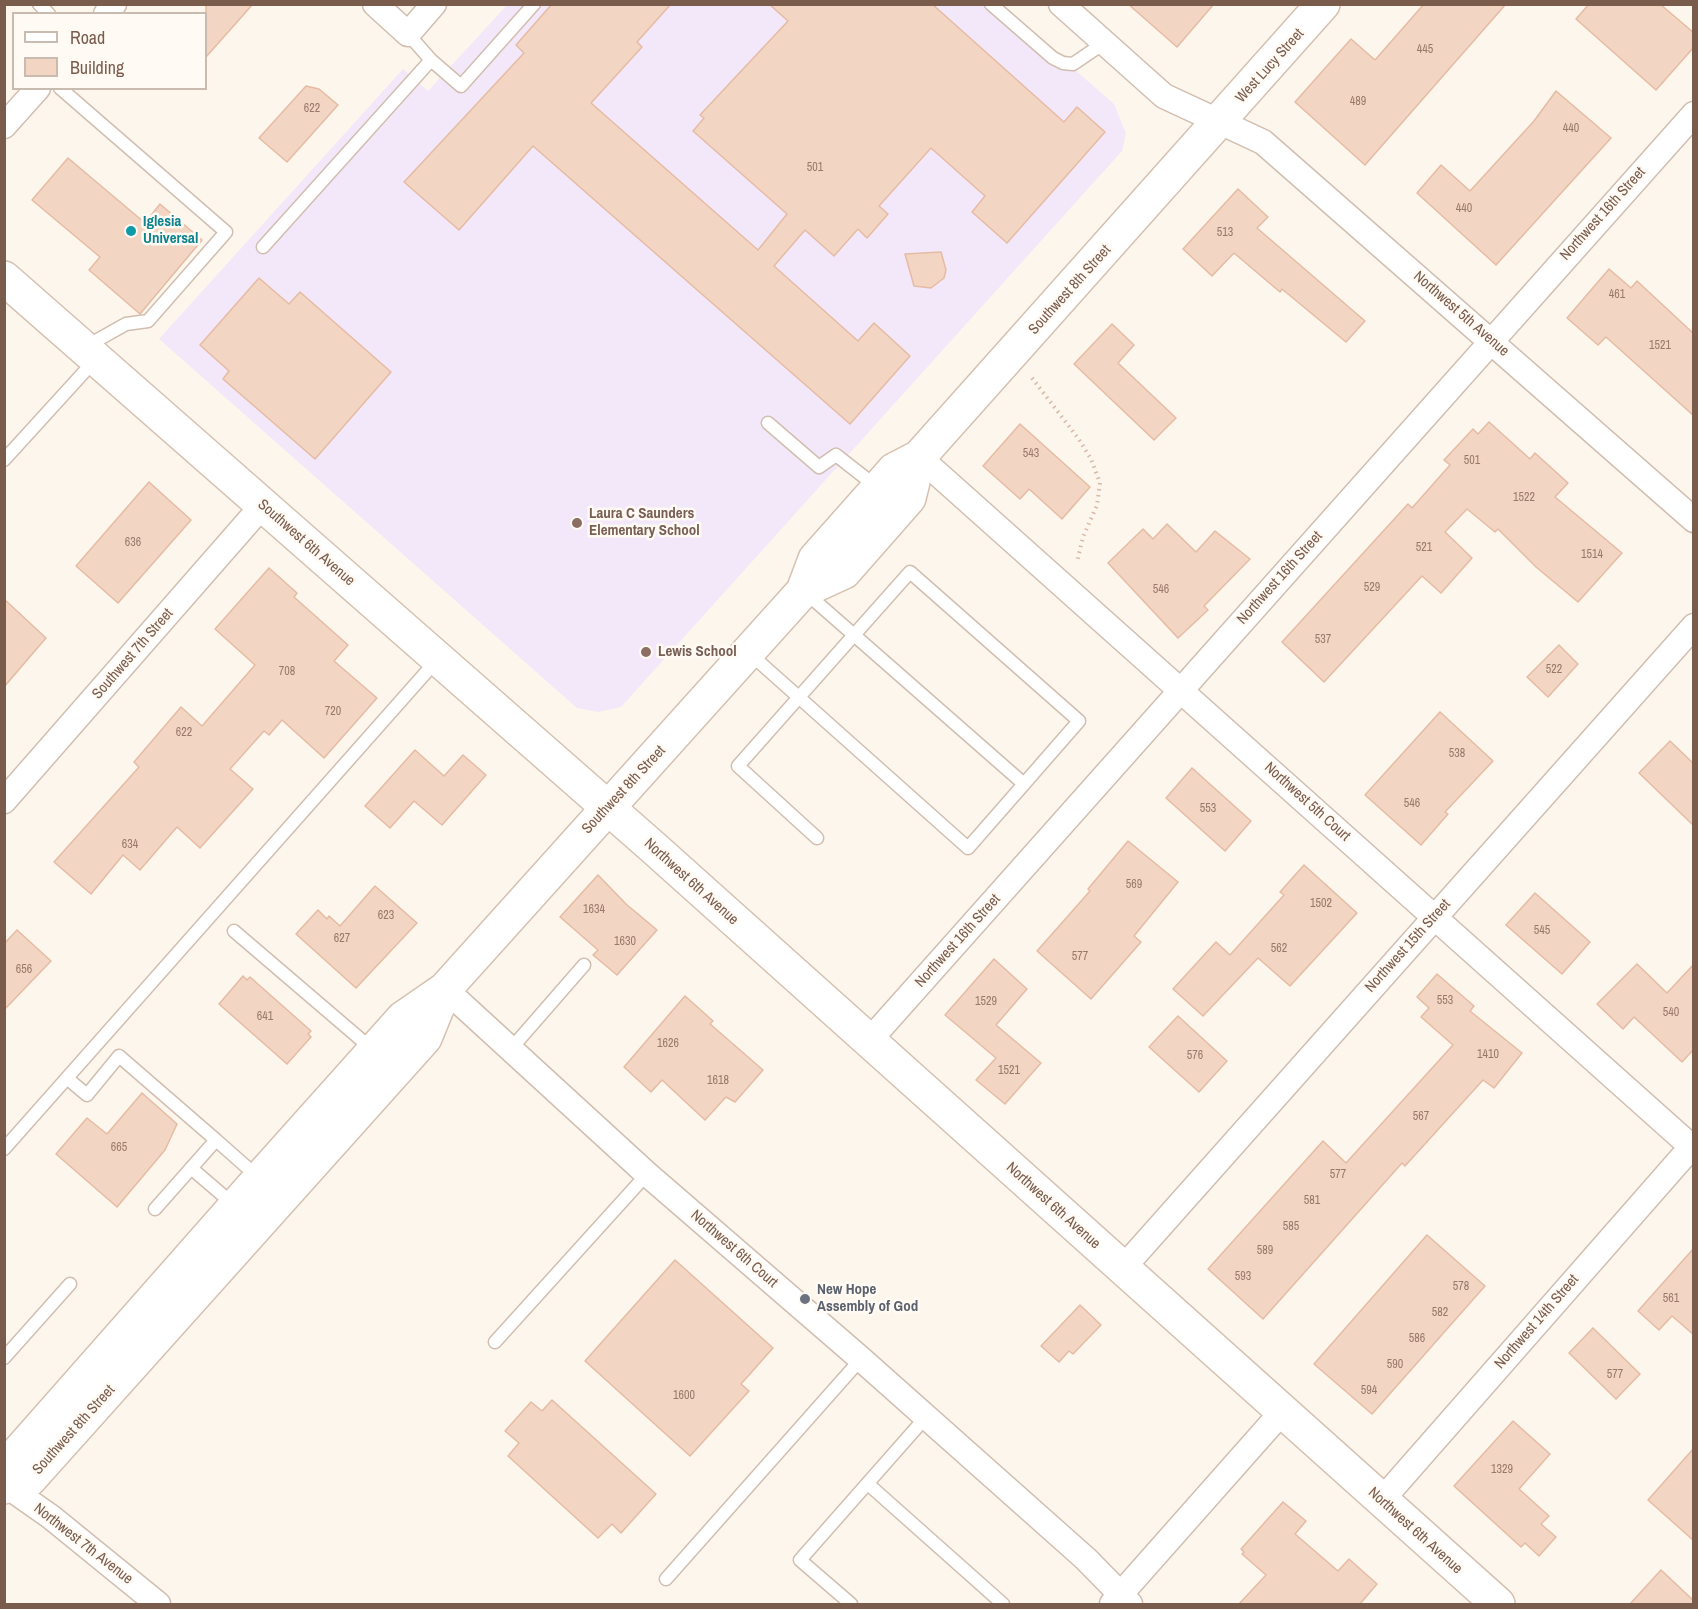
<!DOCTYPE html>
<style>
body{margin:0}
#map{position:relative;width:1698px;height:1609px;overflow:hidden;background:#fdf6ec;font-family:"Archivo Narrow",sans-serif}
canvas{display:block}
.frame{position:absolute;inset:0;border:6px solid #7a5c4d;pointer-events:none}
.legend{position:absolute;left:12px;top:12px;width:195px;height:78px;box-sizing:border-box;background:#fffaf3;border:2px solid #cabbb1;margin:0;padding:8px 10px;list-style:none;font-size:18px;color:#7a5c4d}
.legend li{display:flex;align-items:center;gap:12px;height:30px}
.legend b{width:30px;border:2px solid #cabbb1}
</style>
<div id="map">
<canvas width="1698" height="1609"></canvas>
<div class="frame"></div>
<ul class="legend">
<li><b style="height:8px;background:#fff"></b>Road</li>
<li><b style="height:16px;background:#f3d5c3"></b>Building</li>
</ul>
</div>
<script>
const ctx = document.querySelector('canvas').getContext('2d');
ctx.lineJoin = 'round';
function fillPath(path, color) {
  ctx.fillStyle = color;
  ctx.fill(path, 'evenodd');
}
function toPath(rows) {
  const path = new Path2D();
  for (const r of rows) {
    path.moveTo(r[0], r[1]);
    for (let i = 2; i < r.length; i += 2) path.lineTo(r[i], r[i + 1]);
  }
  return path;
}
function strokePath(path, color, width, dash) {
  ctx.strokeStyle = color;
  ctx.lineWidth = width;
  ctx.lineCap = dash ? 'butt' : 'round';
  ctx.setLineDash(dash || []);
  ctx.stroke(path);
}
function write(font, color, halo, rows, align = 'center') {
  ctx.font = font + ' "Archivo Narrow",sans-serif';
  ctx.lineWidth = 5;
  ctx.setLineDash([]);
  ctx.textBaseline = 'middle';
  ctx.strokeStyle = halo;
  ctx.fillStyle = color;
  for (const [text, x, y, turn = 0] of rows) {
    ctx.save();
    ctx.translate(x, y);
    ctx.rotate((+turn || 0) * Math.PI / 180);
    ctx.textAlign = isNaN(turn) ? turn : align;
    if (halo) ctx.strokeText(text, 0, 0);
    ctx.fillText(text, 0, 0);
    ctx.restore();
  }
}
const education = toPath([
 [507,5,1001,5,1114,104,1126,133,1122,151,621,707,598,712,577,708,159,339,403,69,428,91]
]);
const building = toPath([
 [206,4,253,4,206,57,206,4],
 [552,4,671,4,637,42,642,47,591,103,758,250,787,214,693,131,704,118,700,115,788,21,769,4,932,4,1064,122,1077,107,1105,132,1007,243,972,212,985,196,931,148,879,206,888,214,867,238,858,229,834,256,805,230,774,266,858,341,874,323,910,356,850,424,533,146,459,230,404,182,524,53,516,45,552,4],
 [1128,4,1214,4,1177,47,1128,4],
 [1424,4,1506,4,1365,165,1295,102,1351,39,1375,60,1424,4],
 [1589,4,1660,4,1694,33,1694,47,1656,90,1576,19,1589,4],
 [306,86,319,89,338,105,287,162,259,138,306,86],
 [1556,91,1611,138,1496,265,1417,193,1441,165,1470,191,1534,121,1556,91],
 [68,158,145,223,160,204,202,240,140,314,89,270,100,257,32,200,68,158],
 [1238,189,1268,217,1257,228,1365,321,1346,342,1282,289,1280,292,1234,253,1212,276,1183,249,1238,189],
 [941,252,946,270,944,278,931,288,914,286,905,254,941,252],
 [1609,269,1631,288,1637,281,1694,334,1694,416,1606,337,1598,345,1567,318,1609,269],
 [259,278,289,304,300,292,391,372,315,459,223,379,229,371,200,345,259,278],
 [1112,324,1134,345,1118,363,1176,418,1154,440,1074,364,1112,324],
 [1489,422,1530,459,1535,453,1568,483,1555,497,1622,553,1578,602,1536,567,1498,529,1495,532,1467,509,1445,532,1472,558,1441,593,1422,576,1324,682,1282,642,1408,504,1412,508,1450,465,1444,460,1473,429,1478,434,1489,422],
 [1020,424,1090,487,1062,519,1029,489,1020,499,983,466,1020,424],
 [149,482,191,520,118,603,76,566,149,482],
 [1167,524,1196,552,1215,531,1250,559,1204,606,1208,610,1178,638,1108,563,1143,529,1153,539,1167,524],
 [269,568,297,593,294,597,348,645,334,661,377,698,324,758,282,720,269,735,264,731,230,769,253,789,200,848,177,827,140,870,123,855,91,894,54,862,139,767,134,762,181,707,202,726,255,665,215,629,269,568],
 [4,599,46,638,4,687,4,599],
 [1559,645,1578,664,1548,697,1527,677,1559,645],
 [1440,712,1493,761,1445,812,1448,814,1421,845,1365,795,1440,712],
 [1670,741,1694,764,1694,826,1639,773,1670,741],
 [415,750,444,776,463,755,486,775,442,825,414,801,390,828,365,806,415,750],
 [1192,768,1251,821,1225,851,1166,798,1192,768],
 [1128,841,1178,882,1134,936,1141,942,1091,999,1037,951,1090,891,1088,889,1128,841],
 [1304,865,1357,913,1290,986,1258,958,1203,1016,1173,989,1216,942,1230,955,1284,895,1280,892,1304,865],
 [598,875,626,904,657,930,617,975,593,955,598,950,560,917,598,875],
 [375,886,417,923,356,988,296,934,318,910,327,919,329,916,340,926,375,886],
 [1535,893,1590,942,1562,974,1506,925,1535,893],
 [17,930,51,961,4,1010,4,944,17,930],
 [994,959,1027,989,996,1025,1041,1063,1005,1104,976,1080,996,1058,945,1015,994,959],
 [1637,964,1667,993,1694,964,1694,1049,1682,1062,1634,1017,1623,1029,1597,1004,1637,964],
 [1437,974,1474,1006,1470,1011,1522,1053,1494,1088,1483,1080,1405,1166,1402,1163,1263,1319,1208,1269,1323,1141,1346,1163,1453,1045,1421,1017,1429,1008,1417,997,1437,974],
 [243,976,247,980,250,977,311,1031,308,1034,311,1037,287,1064,219,1004,243,976],
 [685,996,713,1021,710,1024,763,1070,735,1102,726,1097,705,1120,662,1080,651,1092,624,1067,685,996],
 [1178,1016,1227,1061,1199,1092,1149,1047,1178,1016],
 [142,1093,177,1124,165,1150,117,1207,56,1154,87,1118,107,1134,142,1093],
 [1427,1235,1485,1286,1372,1414,1314,1364,1427,1235],
 [1694,1248,1694,1335,1672,1316,1659,1330,1638,1311,1694,1248],
 [675,1260,773,1348,741,1384,749,1391,690,1456,585,1361,675,1260],
 [1080,1305,1101,1325,1073,1354,1069,1351,1059,1362,1041,1346,1080,1305],
 [1593,1328,1640,1374,1616,1399,1569,1353,1593,1328],
 [552,1400,656,1494,621,1533,612,1524,598,1538,508,1456,519,1443,505,1431,531,1402,542,1411,552,1400],
 [1513,1421,1550,1454,1519,1489,1549,1516,1541,1524,1556,1537,1539,1556,1525,1543,1521,1547,1454,1486,1513,1421],
 [1694,1448,1694,1541,1648,1500,1694,1448],
 [1283,1502,1306,1521,1295,1534,1338,1571,1349,1559,1377,1584,1359,1605,1238,1605,1266,1575,1242,1554,1244,1552,1241,1549,1283,1502],
 [1661,1570,1694,1601,1694,1605,1629,1605,1661,1570]
]);
const path = toPath([
 [1032,378,1078,438,1091,459,1100,483,1097,505,1083,537,1077,562]
]);
const lane = toPath([
 [39,4,49,14],
 [991,4,1053,58,1063,63,1073,64,1104,43],
 [431,60,461,86,534,4],
 [60,88,226,232,148,321,126,324,85,347],
 [263,247,431,60,408,34],
 [768,423,819,467,836,455,877,487],
 [4,460,96,359],
 [806,593,854,635,738,766,817,838],
 [748,652,968,848,1024,784,854,635,910,572,1079,721,1024,784],
 [234,931,372,1049],
 [510,1050,584,965],
 [68,1079,87,1095,119,1056,216,1140,155,1209],
 [216,1140,259,1178],
 [4,1149,437,660],
 [191,1168,233,1204],
 [495,1342,647,1174],
 [4,1358,70,1284],
 [868,1484,1003,1604],
 [666,1579,861,1359],
 [851,1604,800,1560,926,1417]
]);
const street = toPath([
 [375,4,408,34,434,4],
 [1061,4,1164,96,1263,142,1694,520],
 [106,14,114,4],
 [4,126,38,88],
 [919,457,1694,1149],
 [4,801,262,506],
 [445,989,647,1174,861,1359,1086,1559,1130,1604],
 [868,1042,1694,114],
 [1123,1268,1694,626],
 [4,1484,51,1517,158,1604],
 [1381,1501,1694,1144],
 [1112,1604,1281,1413]
]);
const secondary = toPath([
 [4,278,655,849,1498,1604],
 [803,591,844,572,909,498,919,457],
 [6,1486,29,1480,425,1038,445,989],
 [4,1487,14,1457,260,1178,403,1018,445,989,803,591,815,559,894,470,919,457,1323,4]
]);
const markers = [
 [131,231,6,"#0f9aa8"],
 [577,523,6,"#8d6e63"],
 [646,652,6,"#8d6e63"],
 [805,1299,6,"#6b7280"]
];
const numberNames = [
 ["445",1425,50],
 ["489",1358,102],
 ["622",312,109],
 ["440",1571,129],
 ["501",815,168],
 ["440",1464,209],
 ["513",1225,233],
 ["461",1617,295],
 ["1521",1660,346],
 ["543",1031,454],
 ["501",1472,461],
 ["1522",1524,498],
 ["636",133,543],
 ["521",1424,548],
 ["1514",1592,555],
 ["529",1372,588],
 ["546",1161,590],
 ["537",1323,640],
 ["522",1554,670],
 ["708",287,672],
 ["720",333,712],
 ["622",184,733],
 ["538",1457,754],
 ["546",1412,804],
 ["553",1208,809],
 ["634",130,845],
 ["569",1134,885],
 ["1502",1321,904],
 ["1634",594,910],
 ["623",386,916],
 ["545",1542,931],
 ["627",342,939],
 ["1630",625,942],
 ["562",1279,949],
 ["577",1080,957],
 ["656",24,970],
 ["553",1445,1001],
 ["1529",986,1002],
 ["540",1671,1013],
 ["641",265,1017],
 ["1626",668,1044],
 ["1410",1488,1055],
 ["576",1195,1056],
 ["1521",1009,1071],
 ["1618",718,1081],
 ["567",1421,1117],
 ["665",119,1148],
 ["577",1338,1175],
 ["581",1312,1201],
 ["585",1291,1227],
 ["589",1265,1251],
 ["593",1243,1277],
 ["578",1461,1287],
 ["561",1671,1299],
 ["582",1440,1313],
 ["586",1417,1339],
 ["590",1395,1365],
 ["577",1615,1375],
 ["594",1369,1391],
 ["1600",684,1396],
 ["1329",1502,1470]
];
const streetNames = [
 ["West Lucy Street",1270,66,-48],
 ["Northwest 16th Street",1603,214,-48],
 ["Southwest 8th Street",1070,290,-48],
 ["Northwest 5th Avenue",1461,314,41],
 ["Southwest 6th Avenue",306,543,41],
 ["Northwest 16th Street",1280,578,-48],
 ["Southwest 7th Street",133,654,-49],
 ["Southwest 8th Street",624,790,-47],
 ["Northwest 5th Court",1307,802,42],
 ["Northwest 6th Avenue",691,882,42],
 ["Northwest 16th Street",958,941,-48],
 ["Northwest 15th Street",1408,946,-48],
 ["Northwest 6th Avenue",1053,1206,42],
 ["Northwest 6th Court",734,1249,41],
 ["Northwest 14th Street",1537,1322,-49],
 ["Southwest 8th Street",74,1430,-48],
 ["Northwest 6th Avenue",1415,1531,42],
 ["Northwest 7th Avenue",83,1544,38]
];
const cultureNames = [
 ["Iglesia",143,222],
 ["Universal",143,239]
];
const educationNames = [
 ["Laura C Saunders",589,514],
 ["Elementary School",589,531],
 ["Lewis School",658,652]
];
const worshipNames = [
 ["New Hope",817,1290],
 ["Assembly of God",817,1307]
];
fillPath(education, '#f3e8fa');
fillPath(building, '#f3d5c3');
strokePath(building, '#e6bba3', 1.5);
strokePath(lane, '#d1beb0', 15);
strokePath(street, '#d1beb0', 27);
strokePath(secondary, '#d6c0b0', 36);
strokePath(path, '#d9b8a5', 4, [1.5, 4.5]);
strokePath(lane, '#fff', 12);
strokePath(street, '#fff', 24);
strokePath(secondary, '#fff', 33);
for (const [x, y, r, color] of markers) {
  const dot = new Path2D();
  dot.arc(x, y, r, 0, 2 * Math.PI);
  ctx.fillStyle = color;
  ctx.fill(dot);
  strokePath(dot, '#fffaf3', 2);
}
write('12px', '#987a6a', null, numberNames);
write('15px', '#7a5c4d', '#fffaf3', streetNames);
write('bold 15px', '#0d838f', '#fffaf3', cultureNames, 'left');
write('bold 15px', '#785e54', '#fffaf3', educationNames, 'left');
write('bold 15px', '#5b616d', '#fffaf3', worshipNames, 'left');
</script>
